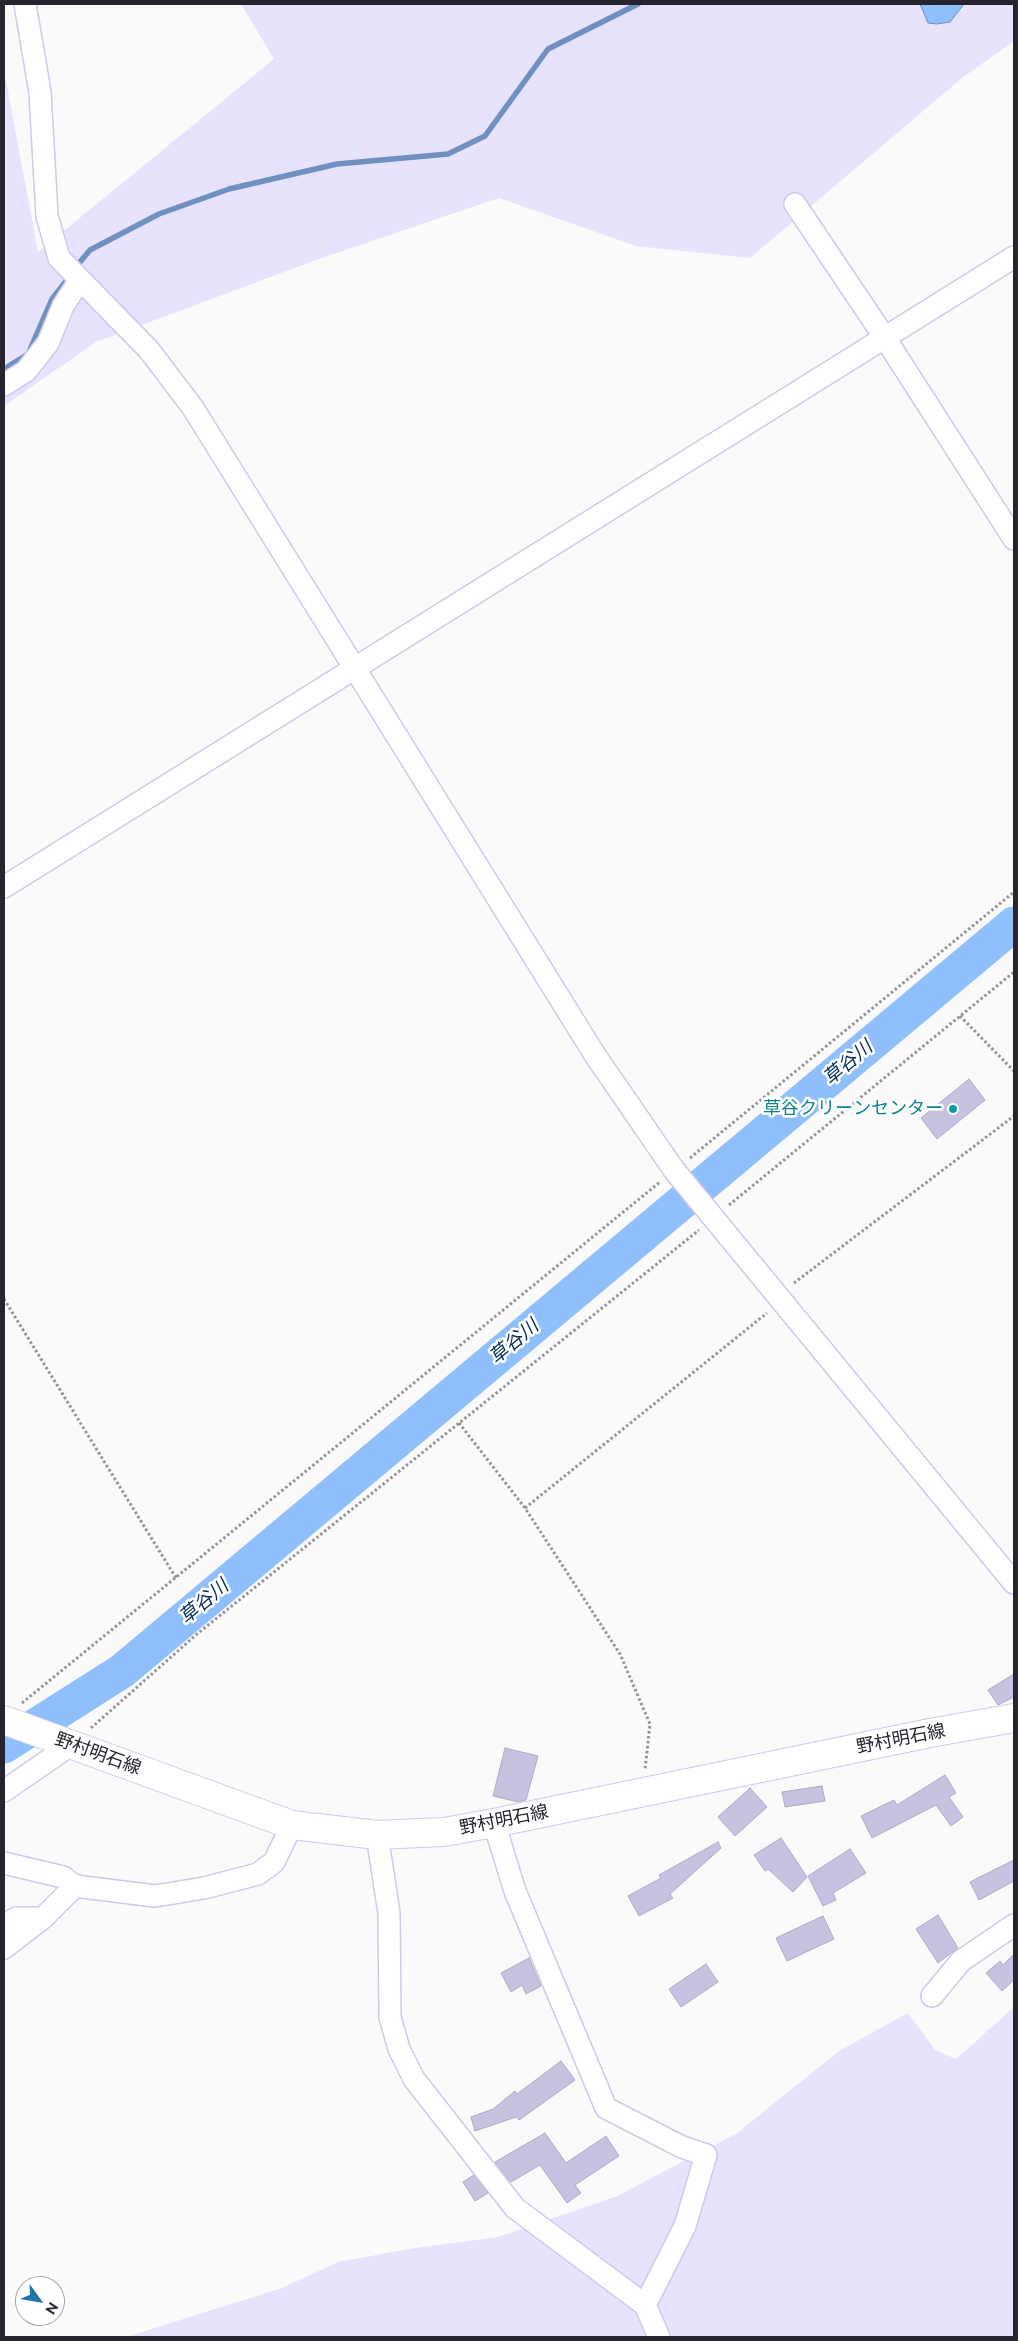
<!DOCTYPE html>
<meta charset="utf-8">
<style>
body{margin:0}
#map{position:relative;width:1018px;height:2341px;overflow:hidden;background:#fafafa;font-family:Raleway,sans-serif}
canvas{display:block}
.frame{position:absolute;inset:0;border:5px solid #26242f;pointer-events:none}
.north{position:absolute;left:15px;top:2276px;width:50px;height:50px;box-sizing:border-box;background:#fff;border:1px solid #a8a7ac;border-radius:50%;rotate:122deg;font-size:14px;font-weight:700;line-height:20px;text-align:center;color:#26242f}
.north::after{content:'';display:block;margin:auto;width:18px;height:22px;background:#1f76a5;clip-path:polygon(50% 0,100% 100%,50% 72%,0 100%)}
</style>
<div id="map">
<canvas width="1018" height="2341"></canvas>
<div class="frame"></div>
<div class="north">N</div>
</div>
<script>
const ctx = document.querySelector('canvas').getContext('2d');
ctx.lineJoin = 'round';
function fillPath(path, color) {
  ctx.fillStyle = color;
  ctx.fill(path, 'evenodd');
}
function toPath(rows) {
  const path = new Path2D();
  for (const r of rows) {
    path.moveTo(r[0], r[1]);
    for (let i = 2; i < r.length; i += 2) path.lineTo(r[i], r[i + 1]);
  }
  return path;
}
function strokePath(path, color, width, dash) {
  ctx.strokeStyle = color;
  ctx.lineWidth = width;
  ctx.lineCap = dash ? 'butt' : 'round';
  ctx.setLineDash(dash || []);
  ctx.stroke(path);
}
function write(font, color, halo, rows, align = 'center') {
  ctx.font = font + ' Raleway,"Noto Sans JP",sans-serif';
  ctx.lineWidth = 5;
  ctx.setLineDash([]);
  ctx.textBaseline = 'middle';
  ctx.strokeStyle = halo;
  ctx.fillStyle = color;
  for (const [text, x, y, turn = 0] of rows) {
    ctx.save();
    ctx.translate(x, y);
    ctx.rotate((+turn || 0) * Math.PI / 180);
    ctx.textAlign = isNaN(turn) ? turn : align;
    if (halo) ctx.strokeText(text, 0, 0);
    ctx.fillText(text, 0, 0);
    ctx.restore();
  }
}
const green = toPath([
 [241,4,1014,4,1014,41,962,78,750,258,636,246,499,198,316,260,96,342,4,406,4,70,38,252,274,59],
 [1014,2007,1014,2337,126,2337,282,2288,338,2262,415,2248,498,2237,615,2197,736,2134,839,2051,908,2013,935,2050,956,2059]
]);
const water = toPath([
 [920,4,964,4,950,22,937,24,928,23,920,4]
]);
const stream = toPath([
 [75,268,90,250,159,214,229,189,337,164,448,154,485,136,548,49,638,4],
 [4,369,28,354,52,299,70,276]
]);
const river = toPath([
 [4,1746,122,1671,1014,924]
]);
const building = toPath([
 [969,1079,985,1100,937,1139,921,1118,969,1079],
 [1014,1674,1014,1697,998,1705,988,1690,1014,1674],
 [505,1748,538,1756,526,1800,518,1802,493,1796,505,1748],
 [945,1775,956,1793,949,1797,963,1817,951,1826,936,1805,872,1838,861,1816,894,1800,897,1805,945,1775],
 [822,1786,825,1801,785,1807,782,1792,822,1786],
 [750,1788,767,1807,735,1836,718,1817,750,1788],
 [781,1838,807,1877,793,1892,768,1869,765,1871,754,1855,781,1838],
 [718,1842,721,1848,670,1894,673,1898,639,1916,628,1896,661,1878,659,1875,718,1842],
 [850,1849,866,1873,833,1893,836,1900,823,1906,808,1876,850,1849],
 [1014,1860,1014,1881,979,1900,970,1882,1014,1860],
 [938,1915,958,1948,938,1963,916,1929,938,1915],
 [823,1916,834,1939,787,1961,776,1938,823,1916],
 [1014,1954,1014,1980,1002,1991,986,1973,1000,1961,1003,1965,1014,1954],
 [529,1958,541,1986,526,1994,522,1985,511,1992,501,1973,529,1958],
 [706,1964,718,1982,681,2007,669,1989,706,1964],
 [561,2061,575,2080,519,2120,516,2117,475,2131,471,2117,493,2109,515,2091,517,2094,561,2061],
 [545,2133,566,2163,606,2136,619,2156,575,2185,581,2193,567,2203,540,2165,511,2182,495,2162,545,2133],
 [474,2175,488,2193,475,2201,463,2182,474,2175]
]);
const path = toPath([
 [960,1016,1014,1071],
 [690,1158,1014,892],
 [729,1205,1014,972],
 [794,1283,1014,1116],
 [4,1299,176,1578],
 [459,1423,525,1508,620,1654,650,1724,645,1770],
 [525,1508,767,1313],
 [22,1703,660,1182],
 [91,1728,197,1634,699,1230]
]);
const minor = toPath([
 [25,4,40,92,47,216,59,258,149,350,193,408,595,1055,674,1170,1014,1583],
 [795,204,885,338,1014,539],
 [4,385,26,371,48,343,63,306,80,280],
 [4,887,1014,257],
 [4,1791,72,1744],
 [494,1823,515,1891,606,2108,682,2147,706,2155,685,2226,645,2305,659,2337],
 [377,1835,389,1913,390,2017,399,2049,414,2079,515,2208,645,2305],
 [4,1863,63,1877,75,1886],
 [4,1925,16,1918,43,1918],
 [4,1948,43,1918,75,1886,155,1896,204,1888,258,1874,274,1862,292,1825],
 [932,1996,961,1961,1014,1925]
]);
const secondary = toPath([
 [4,1720,292,1825,377,1835,444,1832,494,1823,930,1733,1014,1718]
]);
const markers = [
 [953,1109,5,"#0f9aa8"]
];
const cultureNames = [
 ["草谷クリーンセンター",943,1109]
];
const streetNames = [
 ["野村明石線",901,1739,-11],
 ["野村明石線",98,1754,20],
 ["野村明石線",504,1820,-11]
];
const waterNames = [
 ["草谷川",848,1063,-40],
 ["草谷川",514,1342,-40],
 ["草谷川",204,1602,-40]
];
fillPath(green, '#e7e3fd');
fillPath(water, '#90bffe');
strokePath(water, '#7090c0', 1);
strokePath(stream, '#7090c0', 5.5);
strokePath(river, '#90bffe', 35);
fillPath(building, '#c6c2df');
strokePath(building, '#afaac7', 1);
strokePath(minor, '#cfcae8', 24);
strokePath(secondary, '#cfcae8', 30);
strokePath(path, '#959499', 3, [2.5, 2.5]);
strokePath(minor, '#fff', 21);
strokePath(secondary, '#fff', 28);
for (const [x, y, r, color] of markers) {
  const dot = new Path2D();
  dot.arc(x, y, r, 0, 2 * Math.PI);
  ctx.fillStyle = color;
  ctx.fill(dot);
  strokePath(dot, '#fff', 2);
}
write('18px', '#0d838f', '#fff', cultureNames, 'right');
write('18px', '#26242f', '#fff', streetNames);
write('italic 19px', '#052d5d', '#fff', waterNames);
</script>
